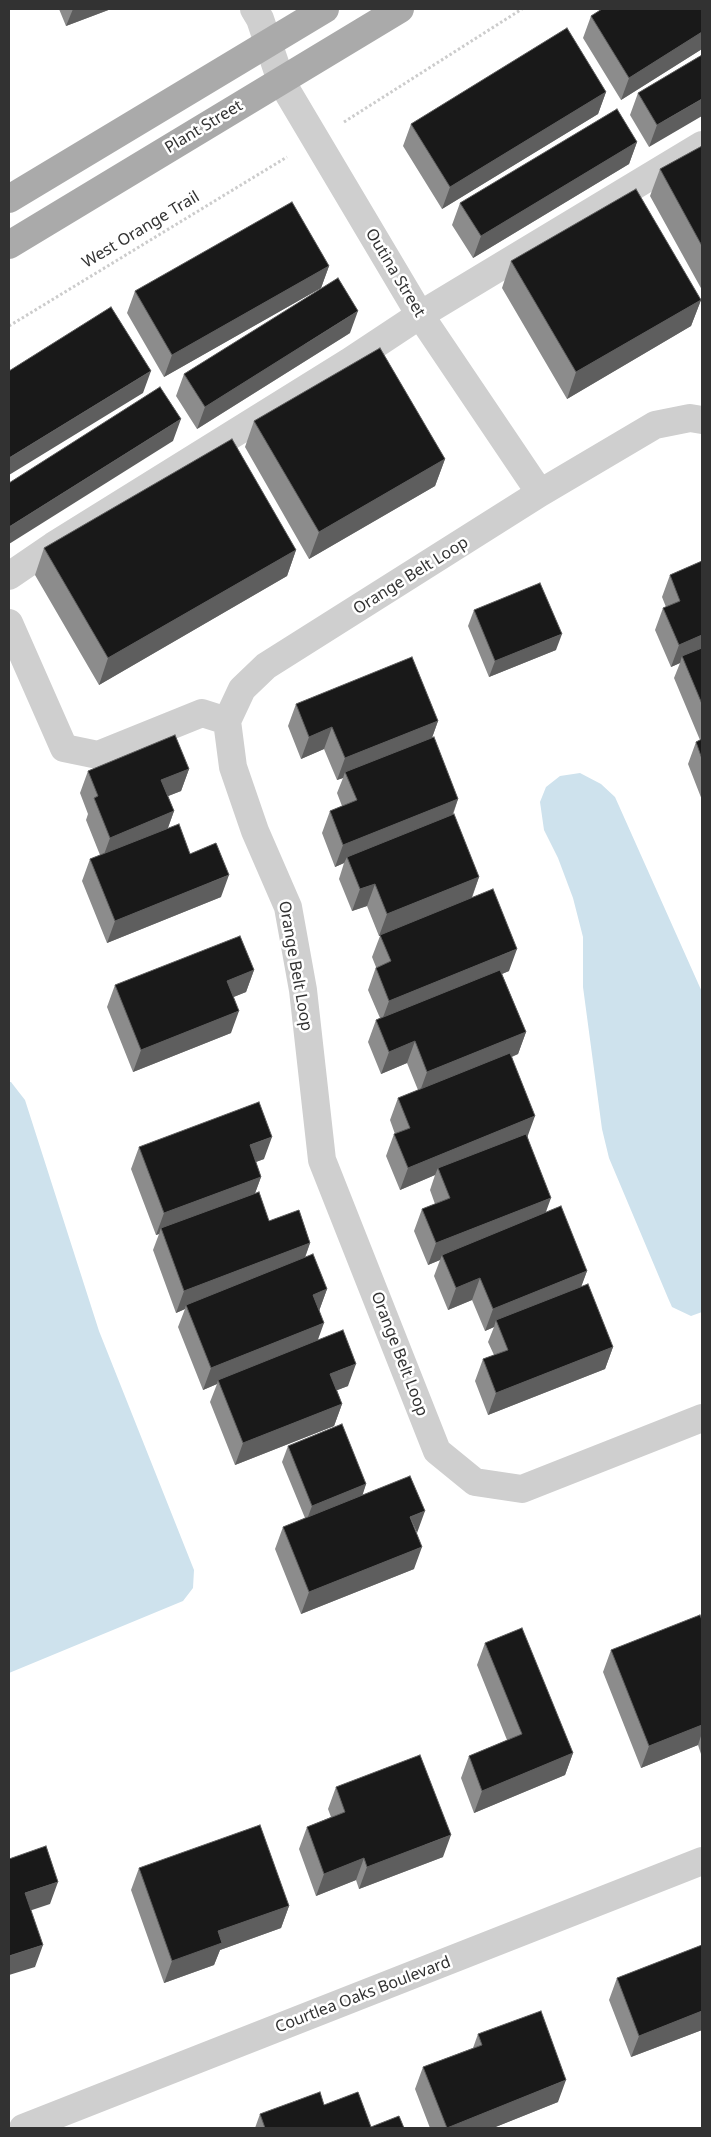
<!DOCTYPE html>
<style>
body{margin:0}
#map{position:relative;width:711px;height:2137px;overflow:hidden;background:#fff;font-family:"Noto Sans",sans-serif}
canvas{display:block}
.frame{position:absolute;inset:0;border:10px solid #323232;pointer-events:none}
</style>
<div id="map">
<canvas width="711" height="2137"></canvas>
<div class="frame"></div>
</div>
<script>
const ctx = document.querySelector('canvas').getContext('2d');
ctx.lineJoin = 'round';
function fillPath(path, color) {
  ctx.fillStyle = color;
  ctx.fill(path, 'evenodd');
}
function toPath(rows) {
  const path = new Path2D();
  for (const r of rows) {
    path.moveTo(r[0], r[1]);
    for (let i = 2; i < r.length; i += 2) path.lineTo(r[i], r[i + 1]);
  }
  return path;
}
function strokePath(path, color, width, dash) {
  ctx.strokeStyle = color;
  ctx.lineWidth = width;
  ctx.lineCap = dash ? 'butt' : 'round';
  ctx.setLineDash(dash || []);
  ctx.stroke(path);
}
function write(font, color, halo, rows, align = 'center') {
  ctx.font = font + ' "Noto Sans",sans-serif';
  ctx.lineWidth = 5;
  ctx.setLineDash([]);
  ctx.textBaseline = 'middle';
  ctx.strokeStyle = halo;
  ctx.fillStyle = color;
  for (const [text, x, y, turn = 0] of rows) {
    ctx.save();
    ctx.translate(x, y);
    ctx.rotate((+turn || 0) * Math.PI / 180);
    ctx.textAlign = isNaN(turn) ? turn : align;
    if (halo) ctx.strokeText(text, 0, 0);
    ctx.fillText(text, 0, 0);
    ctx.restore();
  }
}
const water = toPath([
 [580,773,601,784,615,797,702,992,702,1312,691,1316,672,1307,668,1298,609,1158,602,1129,583,987,583,937,573,898,558,858,544,830,540,802,546,787,560,776],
 [9,1082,11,1082,25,1100,99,1331,194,1570,193,1588,183,1601,9,1673]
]);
const path = toPath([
 [344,122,522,9],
 [9,326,287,157]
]);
const street = toPath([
 [254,9,260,19,281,81,420,315,540,493],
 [702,420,690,418,655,425,540,493,266,666,242,689,227,721,233,767,255,831,288,907,303,990,322,1160,437,1451,475,1482,522,1489,702,1418],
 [9,576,53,546,349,362,420,315,702,145],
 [9,623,64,748,98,755,202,713,227,721],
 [23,2128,702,1861]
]);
const primary = toPath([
 [9,199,325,9],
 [9,245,400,9]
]);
const wall = toPath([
 [59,9,111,9,66,26],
 [702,9,702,49,621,100,583,38,591,16],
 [702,55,649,147,630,115,638,93],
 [606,92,598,114,442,209,403,146,411,124],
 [637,142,629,164,473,258,452,225,460,203],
 [702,146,702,290,650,196,660,169],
 [511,261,701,300,691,326,567,399,502,288],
 [329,266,321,288,164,377,127,313,135,291],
 [350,333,197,429,176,396,184,374],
 [254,421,445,459,435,486,309,559,245,447],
 [44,548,296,550,287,576,99,685,35,575],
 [702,561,702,800,688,764,696,742,700,740,674,678,680,663,671,667,655,630,663,608,666,607,662,597,670,575],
 [474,610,556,650,489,677,468,626],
 [296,704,438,721,432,738,458,799,453,815,479,877,472,898,509,971,502,974,526,1032,518,1054,512,1057,528,1138,546,1212,587,1271,581,1286,613,1347,605,1369,488,1415,475,1381,483,1359,494,1355,488,1342,494,1327,485,1331,472,1300,448,1310,434,1276,440,1260,428,1265,414,1231,422,1209,435,1204,430,1190,435,1175,400,1190,386,1156,394,1134,395,1134,390,1120,398,1098,418,1090,407,1063,381,1074,368,1042,376,1020,380,1018,368,990,376,967,372,957,380,936,379,936,367,906,352,911,339,879,344,863,335,867,322,833,330,811,342,806,337,793,343,778,337,780,324,749,301,759,288,726],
 [189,769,181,791,168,796,174,811,168,828,190,854,221,897,107,943,82,881,90,859,100,855,86,820,88,814,80,793,88,771],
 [254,970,246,992,233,997,231,1033,133,1072,107,1007,115,985],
 [139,1147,264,1159,256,1162,261,1177,255,1193,269,1221,310,1243,305,1258,327,1289,319,1311,318,1340,348,1386,337,1390,342,1404,334,1426,235,1465,210,1402,217,1384,203,1390,178,1327,185,1309,176,1313,153,1250,159,1234,156,1235,131,1169],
 [288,1446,366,1484,362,1495,417,1533,414,1569,301,1614,275,1549,283,1527,305,1518,282,1462],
 [702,1620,702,1757,698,1745,641,1768,603,1672,611,1650],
 [485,1643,573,1753,565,1775,474,1813,461,1778,469,1756,507,1740,477,1665],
 [336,1787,443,1857,359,1889,356,1880,316,1896,299,1849,307,1827,331,1817,328,1809],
 [139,1868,289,1906,281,1928,220,1950,214,1965,164,1983,131,1890],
 [702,1945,702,2030,631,2057,609,2000,617,1978],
 [478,2034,558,2102,493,2128,430,2128,415,2089,423,2067,473,2048],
 [324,2105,371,2127,404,2128,255,2128,260,2114]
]);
const shadedWall = toPath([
 [73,9,111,9,66,26],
 [702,32,702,49,621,100,629,78],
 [606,92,598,114,442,209,450,187],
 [702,99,702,116,649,147,657,125],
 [637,142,629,164,473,258,481,236],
 [329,266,321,288,164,377,172,355],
 [701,300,691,326,567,399,576,372],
 [358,311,350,333,197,429,205,407],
 [151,371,143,393,9,475,9,458],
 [181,419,173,441,9,544,9,527],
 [445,459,435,486,309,559,319,532],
 [296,550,287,576,99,685,108,658],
 [562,634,556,650,489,677,495,661],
 [702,635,702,654,682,656,680,663,671,667,679,645],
 [438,721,430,743,345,772,343,778,337,780,345,758],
 [332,727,324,749,301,759,309,737],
 [189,769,181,791,153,802,161,780],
 [458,799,450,821,347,857,344,863,335,867,343,845],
 [174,811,166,833,102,860,110,838],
 [229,875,221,897,107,943,115,921],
 [479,877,471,899,379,936,387,914],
 [375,884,367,906,352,911,360,889],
 [517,949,509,971,381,1023,389,1001],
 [254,970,246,992,219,1003,227,981],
 [239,1011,231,1033,133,1072,141,1050],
 [526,1032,518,1054,419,1094,427,1072],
 [415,1041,407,1063,381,1074,389,1052],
 [535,1116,527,1138,438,1168,435,1175,400,1190,408,1168],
 [272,1137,264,1159,242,1167,250,1145],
 [261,1177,253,1199,161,1228,159,1234,156,1235,164,1213],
 [551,1198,543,1220,442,1255,440,1260,428,1265,436,1243],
 [310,1243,302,1265,186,1305,185,1309,176,1313,184,1291],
 [587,1271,579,1293,496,1320,494,1327,485,1331,493,1309],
 [480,1278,472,1300,448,1310,456,1288],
 [327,1289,319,1311,313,1295],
 [324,1323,316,1345,218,1380,217,1384,203,1390,211,1368],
 [613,1347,605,1369,488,1415,496,1393],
 [356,1364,348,1386,322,1396,330,1374],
 [342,1404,334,1426,235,1465,243,1443],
 [366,1484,361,1500,306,1522,312,1506],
 [425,1511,417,1533,410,1517],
 [422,1547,414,1569,301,1614,309,1592],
 [702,1725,702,1733,698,1745,641,1768,649,1746],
 [573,1753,565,1775,474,1813,482,1791],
 [451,1835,443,1857,359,1889,367,1867],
 [364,1858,356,1880,316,1896,324,1874],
 [58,1882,50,1904,17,1915,25,1893],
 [289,1906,281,1928,220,1950,214,1965,164,1983,172,1961,218,1931],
 [43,1945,35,1967,9,1975,9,1956],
 [702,2011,702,2030,631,2057,639,2036],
 [566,2080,558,2102,493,2128,446,2128]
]);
const building = toPath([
 [602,9,702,9,702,32,629,78,591,16,602,9],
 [567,28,606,92,450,187,411,124,567,28],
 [702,55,702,99,657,125,638,93,702,55],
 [617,109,637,142,481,236,460,203,617,109],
 [702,146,702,246,660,169,702,146],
 [636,189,701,300,576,372,511,261,636,189],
 [292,202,329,266,172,355,135,291,292,202],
 [338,278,358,311,205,407,184,374,338,278],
 [111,307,151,371,9,458,9,371,111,307],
 [380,348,445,459,319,532,254,421,380,348],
 [160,387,181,419,9,527,9,483,160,387],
 [232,439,296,550,108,658,44,548,232,439],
 [702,561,702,635,679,645,663,608,680,601,670,575,702,561],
 [540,583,562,634,495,661,474,610,540,583],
 [702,648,702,704,682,656,702,648],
 [412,657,438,721,345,758,332,727,309,737,296,704,412,657],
 [175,735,189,769,161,780,174,811,110,838,94,798,98,796,88,771,175,735],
 [434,737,458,799,343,845,330,811,357,800,345,772,434,737],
 [702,739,702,759,696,742,702,739],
 [454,814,479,877,387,914,375,884,360,889,347,857,454,814],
 [179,824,190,854,216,843,229,875,115,921,90,859,179,824],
 [493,889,517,949,389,1001,376,968,391,961,380,935,493,889],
 [240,936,254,970,227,981,239,1011,141,1050,115,985,240,936],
 [500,970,526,1032,427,1072,415,1041,389,1052,376,1020,500,970],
 [510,1053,535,1116,408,1168,394,1134,410,1128,398,1098,510,1053],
 [259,1102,272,1137,250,1145,261,1177,164,1213,139,1147,259,1102],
 [526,1134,551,1198,436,1243,422,1209,450,1198,438,1168,526,1134],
 [259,1192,269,1221,299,1210,310,1243,184,1291,161,1228,259,1192],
 [561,1206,587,1271,493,1309,480,1278,456,1288,442,1255,561,1206],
 [313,1254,327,1289,313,1295,324,1323,211,1368,186,1305,313,1254],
 [588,1284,613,1347,496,1393,483,1359,508,1350,496,1320,588,1284],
 [343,1330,356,1364,330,1374,342,1404,243,1443,218,1380,343,1330],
 [342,1424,366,1484,312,1506,288,1446,342,1424],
 [410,1476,425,1511,410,1517,422,1547,309,1592,283,1527,410,1476],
 [700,1615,702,1620,702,1725,649,1746,611,1650,700,1615],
 [522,1628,573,1753,482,1791,469,1756,522,1734,485,1643,522,1628],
 [420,1755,451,1835,367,1867,364,1858,324,1874,307,1827,345,1812,336,1787,420,1755],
 [260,1825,289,1906,218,1931,222,1943,172,1961,139,1868,260,1825],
 [46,1846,58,1882,25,1893,43,1945,9,1956,9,1859,46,1846],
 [702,1945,702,2011,639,2036,617,1978,702,1945],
 [541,2011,566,2080,447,2128,423,2067,482,2045,478,2034,541,2011],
 [320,2092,324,2105,358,2092,371,2127,399,2116,404,2128,265,2128,260,2114,320,2092]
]);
const streetNames = [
 ["Plant Street",204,127,-31],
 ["West Orange Trail",141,230,-31],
 ["Outina Street",395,273,59],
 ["Orange Belt Loop",411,576,-32],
 ["Orange Belt Loop",295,966,80],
 ["Orange Belt Loop",399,1354,69],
 ["Courtlea Oaks Boulevard",363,1995,-21]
];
fillPath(water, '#cee2ed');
strokePath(path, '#ccc', 3, [2.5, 2.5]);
strokePath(street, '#cfcfcf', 28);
strokePath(primary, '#aaa', 28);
fillPath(wall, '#8c8c8c');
fillPath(shadedWall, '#5e5e5e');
fillPath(building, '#191919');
strokePath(building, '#5e5e5e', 1);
write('16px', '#323232', '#fff', streetNames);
</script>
